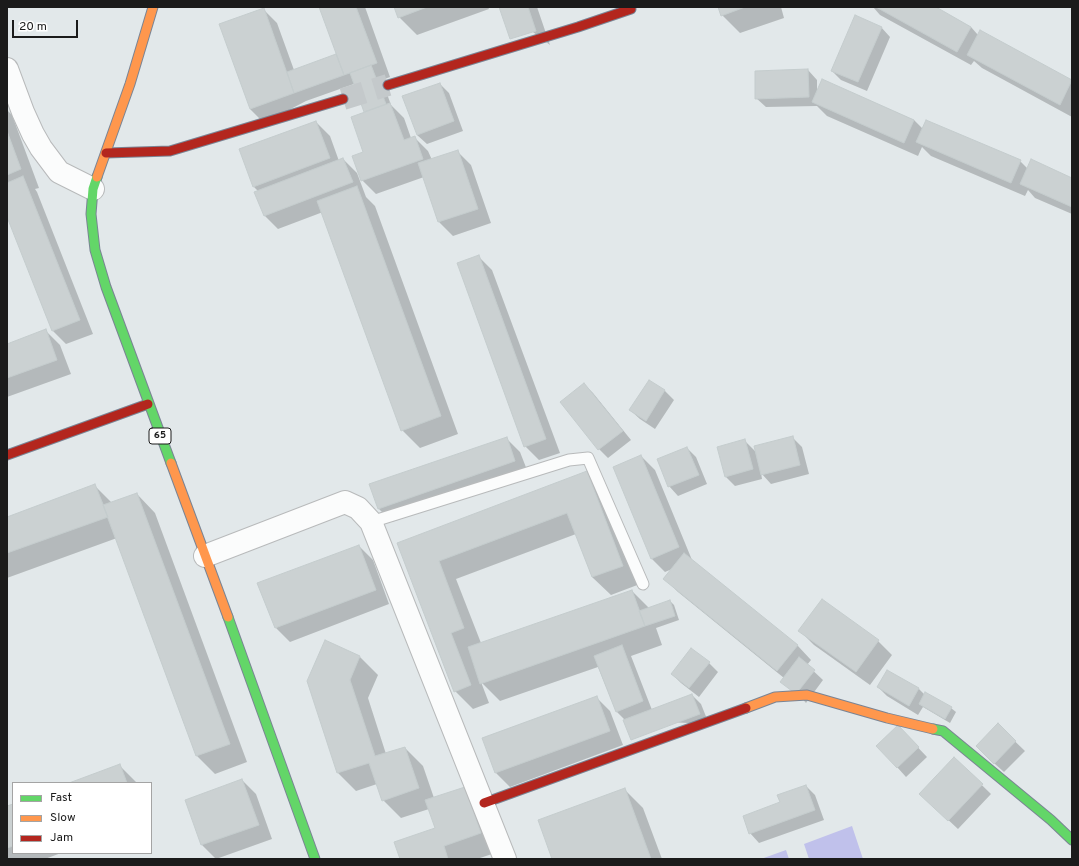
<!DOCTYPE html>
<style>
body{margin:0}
#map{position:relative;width:1079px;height:866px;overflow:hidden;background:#e2e8ea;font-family:Overpass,sans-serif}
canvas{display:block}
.frame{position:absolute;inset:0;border:8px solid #1b1b1b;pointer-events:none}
.legend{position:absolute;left:12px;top:782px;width:140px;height:72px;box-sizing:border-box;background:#fff;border:1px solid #a4a4a4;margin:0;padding:5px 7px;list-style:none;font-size:12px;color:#1b1b1b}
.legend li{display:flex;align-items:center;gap:8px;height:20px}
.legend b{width:20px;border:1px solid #a4a4a4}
.scale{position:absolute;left:12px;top:20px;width:66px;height:18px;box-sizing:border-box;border:2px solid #1b1b1b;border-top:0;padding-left:5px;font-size:12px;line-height:14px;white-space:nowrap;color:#1b1b1b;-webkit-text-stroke:3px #fff;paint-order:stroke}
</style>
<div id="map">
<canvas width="1079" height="866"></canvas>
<div class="frame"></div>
<ul class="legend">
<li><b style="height:5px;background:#63d668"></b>Fast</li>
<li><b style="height:5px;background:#ff974d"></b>Slow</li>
<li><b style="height:5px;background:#b3261e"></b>Jam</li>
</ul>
<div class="scale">20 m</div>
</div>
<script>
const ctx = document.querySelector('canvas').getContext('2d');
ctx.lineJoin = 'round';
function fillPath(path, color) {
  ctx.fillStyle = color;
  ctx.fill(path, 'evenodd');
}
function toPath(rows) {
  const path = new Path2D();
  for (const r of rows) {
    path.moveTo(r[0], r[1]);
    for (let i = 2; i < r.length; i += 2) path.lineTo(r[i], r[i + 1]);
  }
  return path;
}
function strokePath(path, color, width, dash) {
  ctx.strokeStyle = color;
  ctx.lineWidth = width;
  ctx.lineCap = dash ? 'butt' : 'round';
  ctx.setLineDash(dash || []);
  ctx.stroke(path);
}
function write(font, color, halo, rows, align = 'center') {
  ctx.font = font + ' Overpass,sans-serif';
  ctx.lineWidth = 3;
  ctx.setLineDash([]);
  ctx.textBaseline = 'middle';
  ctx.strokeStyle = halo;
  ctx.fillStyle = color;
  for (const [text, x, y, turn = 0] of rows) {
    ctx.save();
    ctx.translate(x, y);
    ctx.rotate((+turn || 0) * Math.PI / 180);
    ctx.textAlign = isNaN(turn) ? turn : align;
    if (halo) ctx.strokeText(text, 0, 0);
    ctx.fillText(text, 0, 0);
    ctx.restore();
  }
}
const grass = toPath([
 [852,826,863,859,809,859,804,844],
 [786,850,789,859,761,859]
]);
const shadow = toPath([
 [320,7,365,7,390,77,382,80,391,105,404,118,411,138,414,137,428,151,432,160,457,151,471,165,491,223,453,236,439,222,424,177,376,194,362,180,365,153,366,112,356,86,354,84,306,101,264,123,250,109,263,9,277,23,294,70,337,55],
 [395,7,488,7,489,9,417,35,399,17],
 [500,7,537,7,550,45],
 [719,7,781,7,784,18,740,33,722,15],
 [873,7,934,7,971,27,978,35,980,32,1072,81,1072,117,982,68,974,61,971,65,880,15],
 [881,27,890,37,867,91,841,80,832,71],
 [808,70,817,80,817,92,822,80,914,120,923,129,1020,161,1028,169,1072,179,1072,214,1035,198,1028,190,1025,196,931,156,922,147,918,156,827,116,817,106,766,107,756,98],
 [440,84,449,93,463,131,427,144,417,135],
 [7,110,12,115,39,188,35,189,37,192,93,334,66,344,52,330,7,214],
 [316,122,330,136,339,161,343,159,357,173,366,197,375,206,458,434,420,448,402,430,323,212,278,229,264,215,259,192,254,187],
 [478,256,492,270,560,453,539,460,525,446],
 [46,331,60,345,71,374,7,397,7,345],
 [649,381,665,391,674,400,655,429,640,419,630,410],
 [584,384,593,393,631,440,608,458,599,449],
 [792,437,802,447,809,474,771,484,761,473,762,479,735,486,726,477,745,441,756,452],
 [506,438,520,452,529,475,392,522,378,508],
 [687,448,696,457,707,484,678,496,669,486],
 [641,456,655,470,692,560,798,646,811,660,807,665,823,680,806,703,784,678,678,592,664,578,672,569,665,572,651,558],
 [587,472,605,491,640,584,611,595,592,577,576,534,456,579,481,643,632,591,649,608,670,601,674,605,679,620,656,628,662,645,631,656,652,710,692,695,701,704,709,724,625,720,616,711,598,667,500,701,481,682,489,703,473,709,455,691,398,544],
 [95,486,112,503,137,494,155,513,247,762,215,774,197,756,117,538,7,578,7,518],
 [359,546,373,560,389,604,290,642,276,628],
 [822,600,878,641,892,655,870,685,814,645,800,631],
 [360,657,378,675,368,698,386,754,405,748,423,766,434,798,465,788,498,852,477,859,401,859,436,829,429,809,401,818,383,800,377,784,356,791,338,773,308,681],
 [709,663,718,672,699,697,681,683,672,674],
 [888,671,919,689,925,695,951,708,956,712,950,723,923,707,918,715,887,696,878,687],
 [596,697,610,711,623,745,510,787,496,773,483,738],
 [998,725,1025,751,1004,772,986,756],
 [907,736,927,757,906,777,897,767],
 [954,758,991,794,958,829,930,803],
 [119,765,137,783,71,783],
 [242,780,256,794,272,839,216,859,202,845,186,800],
 [806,786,815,795,824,820,759,843,750,833,782,803],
 [625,790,643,808,662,859,553,859],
 [13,805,13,853,61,853,45,859,7,859,7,807]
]);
const building = toPath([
 [319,7,356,7,377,63,344,75,319,7],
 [394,7,427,7,398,18,394,7],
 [499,7,528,7,536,31,510,39,499,7],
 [718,7,745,7,721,16,718,7],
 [876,7,936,7,971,27,957,52,876,7],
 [264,8,294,93,250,109,219,24,264,8],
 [855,15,882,27,858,82,831,71,855,15],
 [980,30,1072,80,1060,105,967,55,980,30],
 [336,54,344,75,294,93,287,72,336,54],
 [371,65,386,104,364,112,350,73,371,65],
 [808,69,809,97,755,99,755,71,808,69],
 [822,79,914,120,904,143,812,102,822,79],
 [440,83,454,121,417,135,402,96,440,83],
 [390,103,404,140,415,136,423,159,361,181,352,156,363,152,351,117,390,103],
 [926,120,1021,160,1011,183,916,142,926,120],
 [316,121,330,158,253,187,239,149,316,121],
 [7,131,21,169,7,175,7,131],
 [458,150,478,209,438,222,418,163,458,150],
 [343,158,353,182,264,216,254,192,343,158],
 [1031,159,1072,178,1072,207,1020,184,1031,159],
 [23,176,80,320,52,331,7,217,7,183,23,176],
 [357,186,441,416,401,431,317,201,357,186],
 [479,255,546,439,524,447,457,263,479,255],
 [46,329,57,360,7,378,7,344,46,329],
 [649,380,665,390,646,421,629,410,649,380],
 [584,383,623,431,598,450,560,402,584,383],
 [793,436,800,465,761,475,754,446,793,436],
 [507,437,515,461,378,509,369,484,507,437],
 [745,439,753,469,725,477,717,447,745,439],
 [687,447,699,475,668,487,657,459,687,447],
 [641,455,679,547,651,559,613,467,641,455],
 [587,471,623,566,592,577,567,513,439,561,464,628,451,633,471,685,454,692,397,543,587,471],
 [95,484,108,517,7,553,7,517,95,484],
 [137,493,230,744,196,756,103,505,137,493],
 [359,545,376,590,275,628,257,583,359,545],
 [684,553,798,645,777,671,663,579,684,553],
 [632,590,645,626,480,684,468,647,632,590],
 [822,599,879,640,856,672,798,631,822,599],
 [670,600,675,616,645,626,639,611,670,600],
 [325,640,360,656,350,680,375,756,405,747,419,788,382,801,369,763,337,773,307,681,325,640],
 [622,645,643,701,616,712,594,656,622,645],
 [691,648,710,662,689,688,671,674,691,648],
 [799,657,815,670,796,694,780,682,799,657],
 [887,670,919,688,909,706,877,687,887,670],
 [925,692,952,707,945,719,919,704,925,692],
 [692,694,700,714,631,740,623,720,692,694],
 [597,696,610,731,495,773,482,738,597,696],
 [998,723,1016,741,994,764,976,746,998,723],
 [898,725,919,747,897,768,876,746,898,725],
 [954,757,983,784,948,821,919,794,954,757],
 [120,764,127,783,69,783,120,764],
 [242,779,259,825,201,845,185,800,242,779],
 [806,785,815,810,749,834,743,816,780,802,777,795,806,785],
 [465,787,481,833,444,846,448,859,400,859,394,842,435,828,425,800,465,787],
 [625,788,651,859,552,859,538,820,625,788],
 [13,804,13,846,7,848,7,806,13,804]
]);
const secondaryTunnel = toPath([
 [343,99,388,85]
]);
const lane = toPath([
 [371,522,569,460,588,458,643,584]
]);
const street = toPath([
 [7,69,23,112,33,134,41,148,59,172,93,189],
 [205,556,345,502,358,508,371,522,505,859]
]);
const fast = toPath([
 [97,177,93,189,91,214,95,250,106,287,171,463],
 [228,617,315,859],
 [933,729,943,731,1051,820,1072,840]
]);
const slow = toPath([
 [97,177,130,84,153,7],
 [171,463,228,617],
 [746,708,775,697,807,695,887,718,933,729]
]);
const jam = toPath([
 [388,85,578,27,631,9],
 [106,153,170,151,343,99],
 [7,455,148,404],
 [484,803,746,708]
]);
const shields = [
 [160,436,22]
];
const shieldNames = [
 ["65",160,436]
];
fillPath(grass, '#c0c1eb');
fillPath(shadow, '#0003');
fillPath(building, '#cbd1d2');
strokePath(building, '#c4cccd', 1);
strokePath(secondaryTunnel, '#c4c9cb', 22, [22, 11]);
strokePath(lane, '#b8babb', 13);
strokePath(street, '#b8babb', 24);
strokePath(fast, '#7a8494', 11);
strokePath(slow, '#7a8494', 11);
strokePath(jam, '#7a8494', 11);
strokePath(lane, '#fbfcfc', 11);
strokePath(street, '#fbfcfc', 22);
strokePath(fast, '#63d668', 9);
strokePath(slow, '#ff974d', 9);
strokePath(jam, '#b3261e', 9);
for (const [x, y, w] of shields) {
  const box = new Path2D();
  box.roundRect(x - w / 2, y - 8, w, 16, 3);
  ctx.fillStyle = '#fff';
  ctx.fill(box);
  strokePath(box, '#1b1b1b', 1);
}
write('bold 10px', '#1b1b1b', null, shieldNames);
</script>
